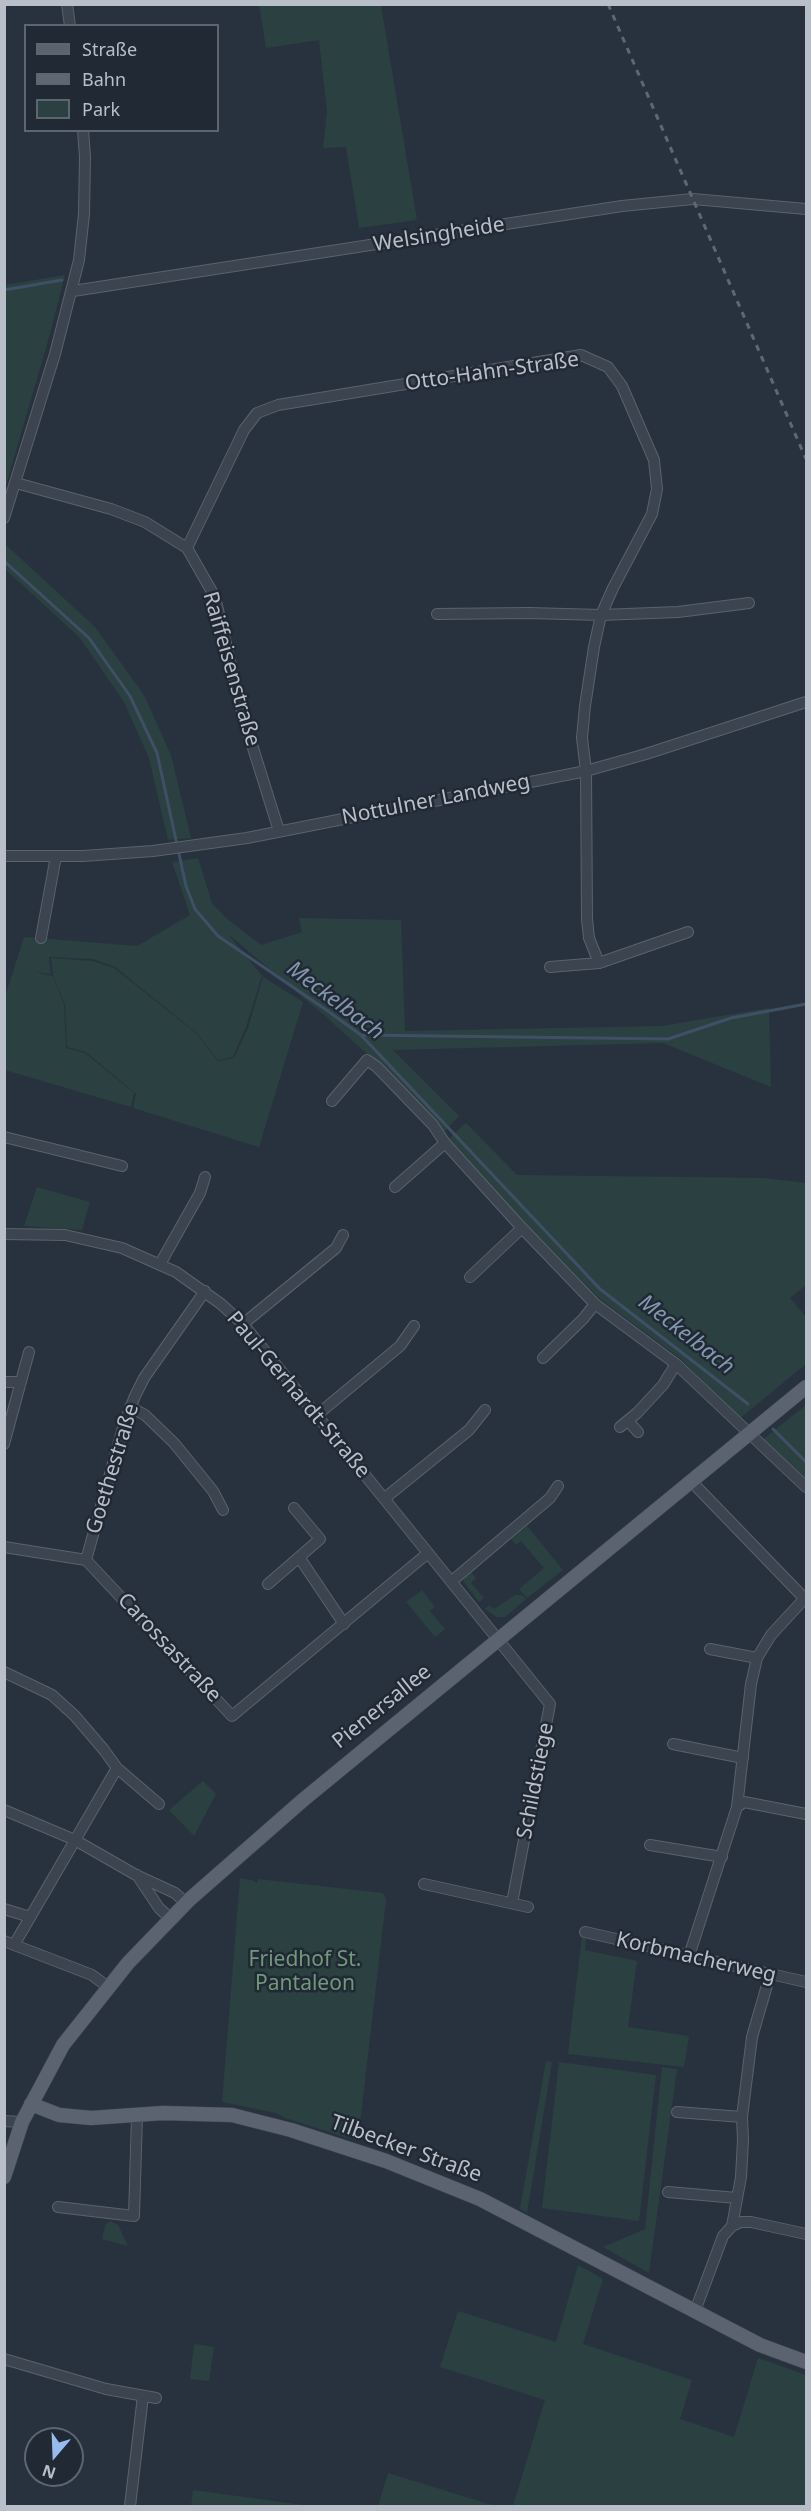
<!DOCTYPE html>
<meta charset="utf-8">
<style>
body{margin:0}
#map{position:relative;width:811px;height:2511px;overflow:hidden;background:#28323f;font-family:"Noto Sans",sans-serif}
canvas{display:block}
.frame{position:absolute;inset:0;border:6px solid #b8bfc9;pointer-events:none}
.legend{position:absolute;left:24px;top:24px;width:195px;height:108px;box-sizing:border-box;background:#212934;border:2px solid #5d6570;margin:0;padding:8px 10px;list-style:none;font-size:18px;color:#b8bfc9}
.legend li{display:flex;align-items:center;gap:12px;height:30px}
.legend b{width:30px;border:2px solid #5d6570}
.north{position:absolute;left:24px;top:2427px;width:60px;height:60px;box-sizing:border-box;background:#212934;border:2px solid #5d6570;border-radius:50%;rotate:199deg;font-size:16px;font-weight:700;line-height:24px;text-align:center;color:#b8bfc9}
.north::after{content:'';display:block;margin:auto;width:21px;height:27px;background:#97baf0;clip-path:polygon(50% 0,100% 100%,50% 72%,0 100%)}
</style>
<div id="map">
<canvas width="811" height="2511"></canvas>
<div class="frame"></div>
<ul class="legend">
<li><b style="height:8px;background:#5a636f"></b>Straße</li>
<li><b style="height:8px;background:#5e6875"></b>Bahn</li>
<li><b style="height:16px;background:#2b4041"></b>Park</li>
</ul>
<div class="north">N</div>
</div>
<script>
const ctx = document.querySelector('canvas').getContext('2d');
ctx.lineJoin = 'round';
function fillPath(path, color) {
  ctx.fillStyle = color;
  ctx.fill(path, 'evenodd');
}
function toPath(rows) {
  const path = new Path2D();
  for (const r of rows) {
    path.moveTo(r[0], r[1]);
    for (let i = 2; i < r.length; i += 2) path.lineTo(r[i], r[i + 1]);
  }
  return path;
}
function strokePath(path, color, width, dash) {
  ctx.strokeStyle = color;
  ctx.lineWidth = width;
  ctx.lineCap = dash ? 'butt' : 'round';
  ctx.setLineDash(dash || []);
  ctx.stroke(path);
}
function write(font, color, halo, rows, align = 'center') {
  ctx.font = font + ' "Noto Sans",sans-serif';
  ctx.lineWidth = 5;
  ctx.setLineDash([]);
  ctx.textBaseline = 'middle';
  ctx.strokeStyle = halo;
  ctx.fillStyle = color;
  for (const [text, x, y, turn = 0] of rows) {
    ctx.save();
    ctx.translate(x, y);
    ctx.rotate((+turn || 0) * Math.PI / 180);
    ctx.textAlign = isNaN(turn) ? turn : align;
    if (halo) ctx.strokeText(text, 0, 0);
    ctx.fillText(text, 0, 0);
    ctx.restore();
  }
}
const green = toPath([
 [259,5,381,5,417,220,359,228,346,147,323,148,327,111,319,40,266,48],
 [65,275,48,341,5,489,5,285],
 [5,544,95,627,144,695,171,755,191,838,168,840,149,758,124,702,80,638,5,569],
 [198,858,212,903,225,917,261,945,302,932,299,918,401,920,405,1031,662,1026,769,1008,771,1087,663,1043,393,1050,459,1116,444,1132,386,1071,324,1015,228,934,262,976,246,1027,233,1057,218,1060,197,1033,115,967,93,959,49,957,51,974,34,972,53,976,64,1005,66,1048,85,1053,134,1093,131,1107,5,1070,4,1000,24,937,137,946,190,915,172,862],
 [51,958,92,961,114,968,196,1033,218,1061,234,1058,248,1028,263,977,303,1002,259,1147,133,1108,136,1094,86,1052,67,1047,65,1005,53,975],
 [466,1123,517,1175,763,1178,806,1183,806,1285,790,1298,806,1317,806,1364,739,1419,681,1359,600,1299,445,1142],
 [37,1187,90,1202,82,1230,24,1226],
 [806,1405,806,1482,761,1441],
 [527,1526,563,1570,527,1598,519,1589,544,1568,521,1541,516,1545,511,1539],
 [471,1572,476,1578,471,1583,484,1598,479,1602,464,1582,463,1579],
 [422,1590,435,1607,430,1611,445,1629,435,1637,406,1602],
 [515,1595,522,1595,526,1599,505,1617,497,1617,485,1609,489,1605,494,1609],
 [203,1781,216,1794,194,1836,169,1810],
 [240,1878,252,1880,257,1883,258,1879,383,1893,386,1900,358,2141,285,2118,276,2113,222,2102],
 [582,1936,586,1937,585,1950,637,1961,628,2027,689,2036,684,2067,568,2054],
 [546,2061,552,2062,527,2213,520,2209],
 [559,2062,656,2075,639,2221,542,2208],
 [662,2067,677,2069,649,2273,603,2247,645,2229],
 [111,2221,118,2225,128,2246,102,2239,105,2225],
 [578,2265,603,2279,583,2344,692,2380,680,2419,734,2437,758,2358,806,2375,806,2506,513,2506,545,2400,440,2367,458,2311,556,2342],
 [194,2344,214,2347,209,2381,190,2379],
 [388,2473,495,2506,378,2506],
 [193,2490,310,2506,191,2506]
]);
const stream = toPath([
 [4,290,62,280],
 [4,561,89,638,130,696,157,753,186,886,195,909,218,936,325,1009,361,1035,600,1289,748,1404],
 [361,1035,668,1039,731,1018,806,1004],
 [773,1429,806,1462]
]);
const minor = toPath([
 [67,4,70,26],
 [73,291,622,206,693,199,806,209],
 [16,483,111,509,145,522,187,548,215,597,243,716,279,831],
 [4,518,55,354,79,260,84,214,85,157,83,130],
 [187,548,244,430,257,413,278,405,581,355,608,367,622,386,654,460,657,489,652,514,613,588,601,615,594,647,585,706,582,738,586,771,587,919,589,938,599,963],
 [437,614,529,613,601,615,678,612,749,603],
 [4,856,83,856,153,851,247,838,586,771,646,754,806,702],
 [41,938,56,856],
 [550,967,599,963,688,932],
 [332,1101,367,1060,377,1067,433,1125,445,1143,522,1228,595,1304,676,1364,806,1487],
 [4,1137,122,1166],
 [395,1187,445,1143],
 [4,1234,65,1235,122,1248,176,1272,221,1304,243,1324,550,1704,512,1903],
 [160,1264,200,1193,205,1177],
 [470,1277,522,1228],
 [243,1324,336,1248,343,1235],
 [543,1358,583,1319,595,1304],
 [4,1382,20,1382],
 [130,1407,145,1415,174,1443,213,1491,223,1510],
 [317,1415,400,1346,414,1326],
 [628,1421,638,1432],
 [620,1427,637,1413,663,1385,676,1364],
 [4,1444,29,1352],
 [691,1481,806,1600],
 [385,1498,469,1430,485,1410],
 [4,1547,86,1560,232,1716,428,1553],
 [299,1557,344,1624],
 [86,1560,124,1424,135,1396,144,1378,205,1291],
 [452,1581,550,1498,558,1486],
 [268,1584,320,1539,294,1508],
 [757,1658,771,1635,805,1598],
 [4,1672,52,1695,75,1716,104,1750,117,1768,159,1804],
 [673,1744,743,1758],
 [737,1807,744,1802,806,1814],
 [4,1810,75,1840,136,1875,175,1893,186,1903],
 [650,1845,722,1857],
 [137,1875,159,1908,171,1919],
 [424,1884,528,1907],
 [4,1909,30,1917],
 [585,1932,806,1982],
 [4,1941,92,1975,108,1987],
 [14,1945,117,1768],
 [689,1956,737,1807,751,1684,757,1658,710,1649],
 [677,2112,742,2117],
 [4,2121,22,2122],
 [668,2192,737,2198],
 [58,2207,134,2216,137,2116],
 [732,2226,741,2222,751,2222,806,2234],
 [695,2311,723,2236,732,2226,741,2177,743,2140,742,2117,752,2037,770,1975],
 [4,2359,106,2389,156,2398],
 [130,2506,143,2396]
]);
const major = toPath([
 [31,2104,59,2115,91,2118,163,2113,232,2115,291,2130,386,2161,480,2199,760,2345,806,2362],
 [4,2177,22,2122,63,2045,128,1963,190,1899,303,1800,806,1387]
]);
const rail = toPath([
 [608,4,806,459]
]);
const streetNames = [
 ["Welsingheide",439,235,-9],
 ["Otto-Hahn-Straße",492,372,-8],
 ["Raiffeisenstraße",231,669,74],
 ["Nottulner Landweg",436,800,-11],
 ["Paul-Gerhardt-Straße",298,1395,50],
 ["Goethestraße",113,1469,-73],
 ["Carossastraße",169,1648,47],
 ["Pienersallee",382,1707,-39],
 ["Schildstiege",536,1781,-79],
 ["Korbmacherweg",696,1958,13],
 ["Tilbecker Straße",406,2149,20]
];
const parkNames = [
 ["Friedhof St.",305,1960],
 ["Pantaleon",305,1984]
];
const waterNames = [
 ["Meckelbach",335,1001,37],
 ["Meckelbach",686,1335,38]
];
fillPath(green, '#2b4041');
strokePath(stream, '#3f5066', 3);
strokePath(minor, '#5a626c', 12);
strokePath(major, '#454d58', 15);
strokePath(minor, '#3c444f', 10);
strokePath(major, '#5a636f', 14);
strokePath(rail, '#5e6875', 3, [6, 6]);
write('21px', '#b8bfc9', '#212934', streetNames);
write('21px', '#71987a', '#212934', parkNames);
write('italic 22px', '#8296ae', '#212934', waterNames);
</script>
